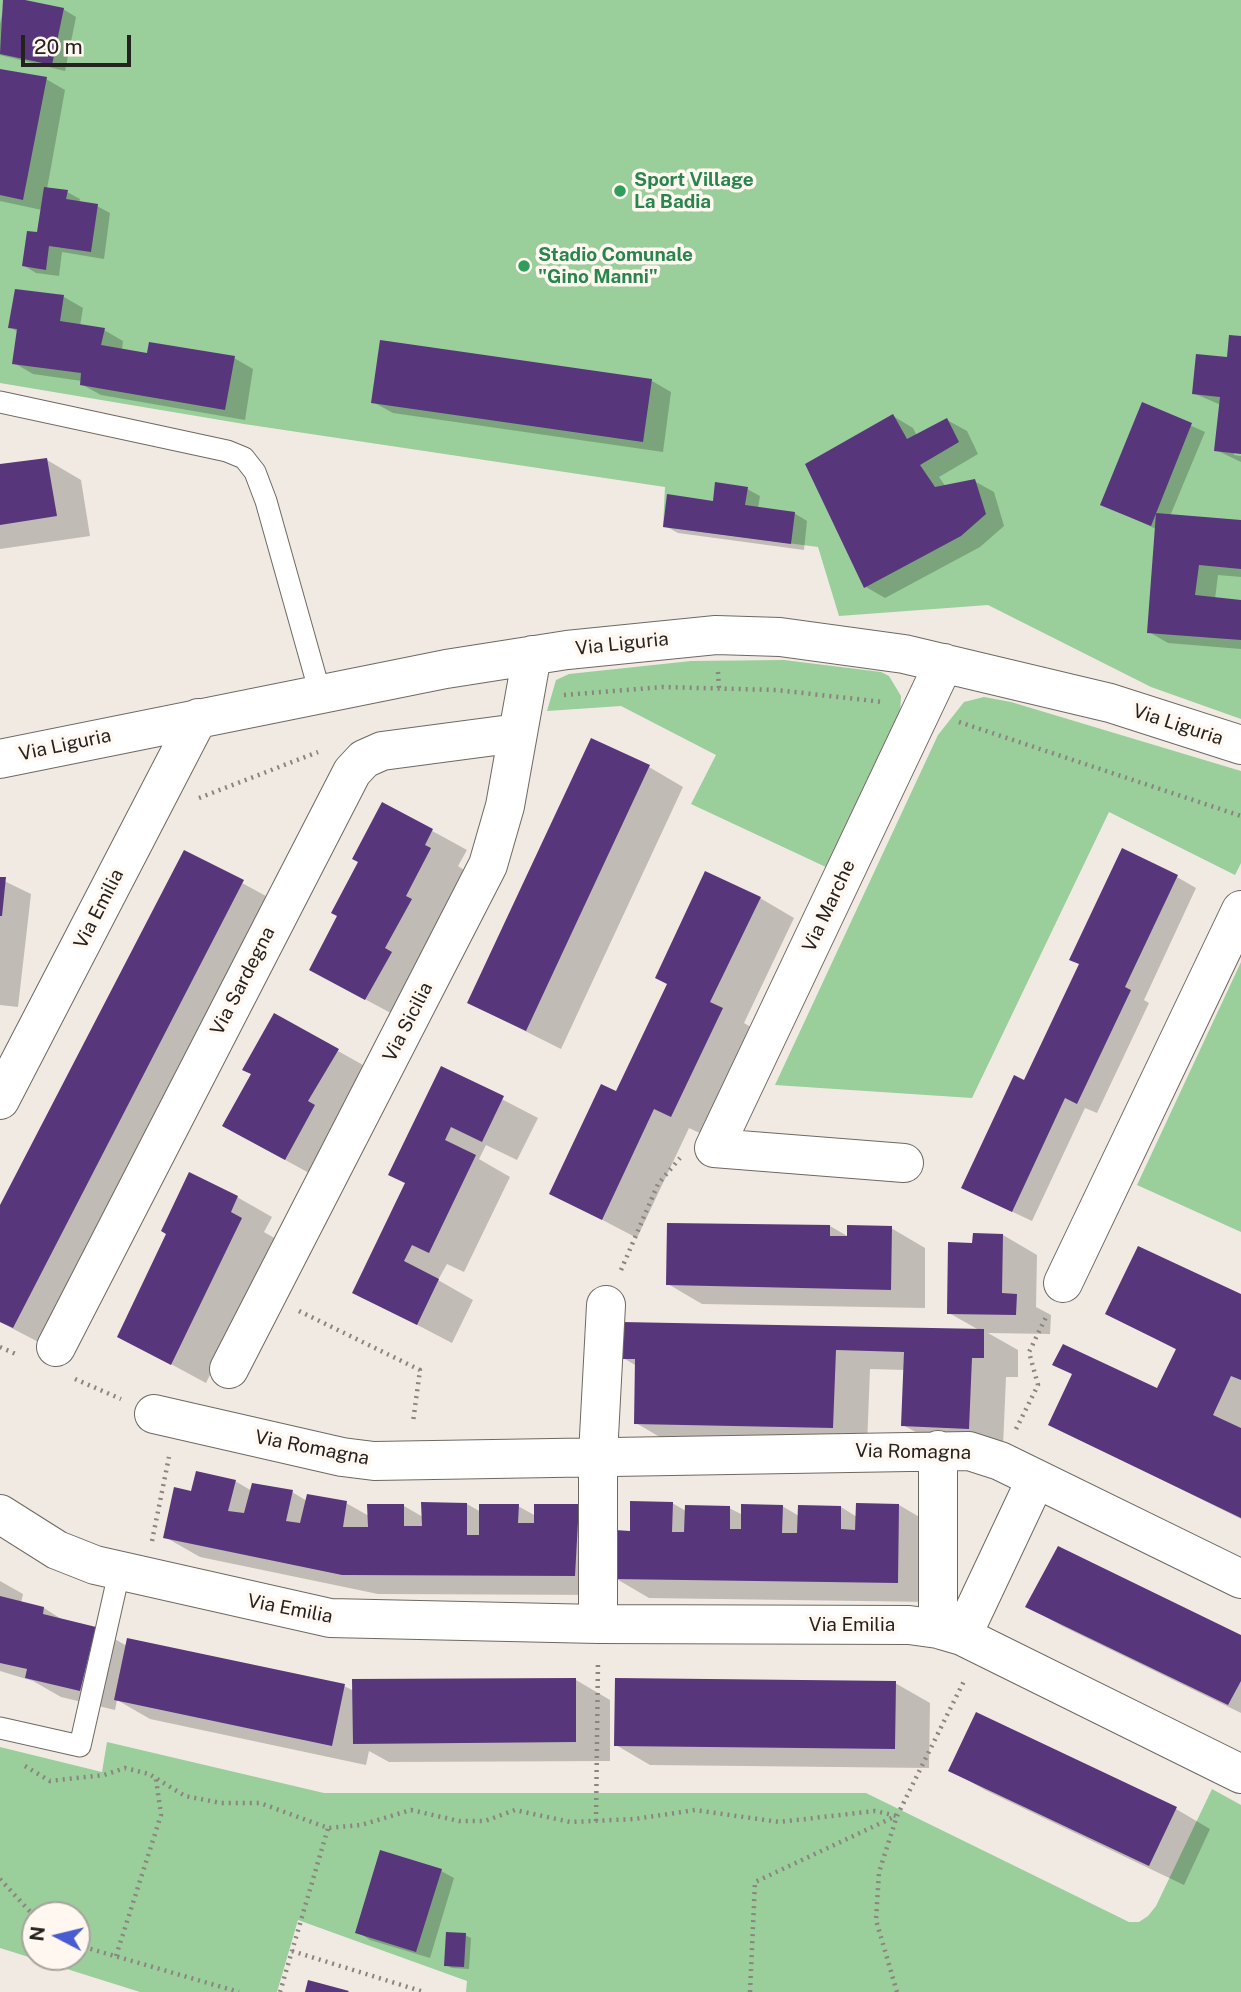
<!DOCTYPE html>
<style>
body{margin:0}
#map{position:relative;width:1241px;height:1992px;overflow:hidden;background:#f1eae3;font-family:"Public Sans",sans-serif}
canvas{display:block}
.north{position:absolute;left:21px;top:1901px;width:70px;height:70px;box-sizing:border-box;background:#fff7f0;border:2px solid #a7a29c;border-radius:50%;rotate:277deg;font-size:19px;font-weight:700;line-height:28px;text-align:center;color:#24221f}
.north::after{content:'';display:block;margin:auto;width:24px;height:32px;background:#475cd0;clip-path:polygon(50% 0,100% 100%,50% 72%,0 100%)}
.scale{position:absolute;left:21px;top:35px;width:110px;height:32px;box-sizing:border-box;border:4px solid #24221f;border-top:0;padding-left:9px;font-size:21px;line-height:24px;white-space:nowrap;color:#24221f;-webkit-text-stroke:5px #fff7f0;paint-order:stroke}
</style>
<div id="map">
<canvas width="1241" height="1992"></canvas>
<div class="north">N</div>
<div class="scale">20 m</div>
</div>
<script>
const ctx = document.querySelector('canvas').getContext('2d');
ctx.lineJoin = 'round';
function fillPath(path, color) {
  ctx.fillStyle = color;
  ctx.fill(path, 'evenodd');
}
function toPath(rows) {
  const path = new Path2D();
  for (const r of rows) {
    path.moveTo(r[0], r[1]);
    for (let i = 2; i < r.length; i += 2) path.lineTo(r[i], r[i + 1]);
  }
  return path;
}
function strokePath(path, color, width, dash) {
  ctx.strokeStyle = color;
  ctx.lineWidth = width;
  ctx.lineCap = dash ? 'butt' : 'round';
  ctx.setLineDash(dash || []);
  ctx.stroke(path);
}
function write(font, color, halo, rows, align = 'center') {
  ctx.font = font + ' "Public Sans",sans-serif';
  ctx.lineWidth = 7;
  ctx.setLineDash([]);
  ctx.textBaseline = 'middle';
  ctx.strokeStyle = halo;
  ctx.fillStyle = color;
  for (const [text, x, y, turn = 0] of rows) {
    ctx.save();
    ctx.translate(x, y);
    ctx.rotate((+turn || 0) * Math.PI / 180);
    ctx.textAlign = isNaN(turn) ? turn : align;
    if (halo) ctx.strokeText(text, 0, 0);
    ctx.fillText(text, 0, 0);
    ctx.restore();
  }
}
const green = toPath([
 [0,0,1241,0,1241,719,1151,687,988,605,839,616,818,547,663,527,665,487,244,424,0,383],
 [784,660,881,672,889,676,901,696,900,717,828,868,691,804,716,755,621,706,547,711,556,680,569,674,691,661],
 [984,697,1011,702,1241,771,1241,863,1235,875,1109,812,972,1098,775,1085,938,735,964,702],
 [1241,962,1241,1232,1137,1185],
 [107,1742,324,1793,866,1793,1129,1922,1139,1922,1148,1916,1156,1906,1212,1789,1241,1805,1241,1992,466,1992,467,1981,298,1920,277,1992,140,1992,0,1948,0,1747,102,1772],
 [35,1915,77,1915,77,1957,35,1957]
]);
const shadow = toPath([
 [5,0,63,9,76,17,65,71,0,55,0,24],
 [0,70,46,79,65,90,47,189,67,192,80,199,79,203,97,206,110,213,104,259,62,252,59,276,36,273,23,265,38,234,42,210,0,201],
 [16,291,64,297,83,308,80,326,104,330,123,341,122,350,149,355,234,358,253,369,245,420,101,395,81,384,82,381,33,374,14,363,18,332,10,327],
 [1241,338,1241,452,1234,452,1234,455,1241,456,1241,462,1216,450,1221,405,1193,393,1228,359],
 [382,342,652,381,671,392,663,452,393,413,373,402],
 [1143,404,1205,432,1170,516,1241,522,1241,577,1218,575,1215,599,1241,601,1241,649,1168,643,1149,632,1156,529,1102,504],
 [893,416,913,428,917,436,947,420,967,431,978,454,939,477,946,487,974,481,994,492,1004,526,980,547,885,598,866,587,807,464],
 [47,460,81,480,90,536,0,549,0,468],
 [747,489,760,496,758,508,794,513,807,521,804,550,678,533,665,526],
 [649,767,683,787,561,1049,469,1003],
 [383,804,467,850,458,866,464,870,439,917,446,921,400,1018,346,989,339,916],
 [185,852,277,902,48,1347,0,1322,0,1209],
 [1177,877,1196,888,1144,1000,1149,1003,1097,1113,1085,1108,1032,1221,983,1198,1025,1083],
 [0,879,31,894,18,1007,0,1005],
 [760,898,794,918,744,1023,756,1030,706,1136,689,1128,637,1238,551,1193,617,1094],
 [338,1051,372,1070,320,1179,258,1145],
 [442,1068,538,1118,517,1160,486,1145,479,1159,510,1177,464,1272,447,1264,438,1280,473,1300,452,1343,354,1292,406,1183],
 [237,1197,272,1217,264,1232,276,1239,206,1383,119,1336],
 [830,1226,849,1237,891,1228,925,1248,925,1308,702,1304,668,1284],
 [1003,1235,1037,1255,1036,1307,1051,1315,1050,1334,988,1333,1018,1350,1018,1377,1006,1377,1003,1447,937,1444,903,1425,905,1370,870,1369,867,1446,670,1443,636,1423,637,1366,623,1358,979,1330,949,1313,974,1244],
 [1241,1296,1241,1519,1050,1424,1074,1375,1055,1364,1158,1391,1177,1350,1108,1313],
 [235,1481,252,1491,292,1492,307,1501,346,1503,369,1516,404,1506,423,1517,467,1504,481,1512,518,1506,536,1516,578,1505,610,1595,378,1594,200,1557,165,1537,193,1493],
 [672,1503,686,1511,729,1508,743,1515,782,1506,799,1516,841,1507,857,1517,899,1505,933,1525,932,1602,649,1598,615,1578,632,1533],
 [0,1581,23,1594,21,1603,44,1608,66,1622,95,1628,127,1646,344,1686,354,1691,576,1680,610,1700,610,1761,389,1762,369,1751,366,1765,150,1719,117,1700,115,1710,61,1697,33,1681,0,1671],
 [1028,1607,1241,1637,1241,1713,1062,1626],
 [895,1683,930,1703,929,1768,650,1765,616,1745],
 [950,1770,1176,1809,1210,1829,1184,1885,985,1790],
 [441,1871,454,1878,430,1958,370,1940,358,1932],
 [465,1935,471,1938,469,1969,452,1968,446,1965]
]);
const building = toPath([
 [3,0,25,0,64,8,52,65,0,54],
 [0,69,47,77,23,200,0,195],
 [44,187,68,190,66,199,98,204,91,252,49,246,46,270,22,266,27,231,37,232],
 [15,289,64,295,60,321,105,328,101,345,147,353,149,342,235,356,225,410,80,385,81,373,12,364,17,329,8,328],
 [1229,335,1241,336,1241,454,1214,451,1220,397,1192,394,1196,354,1227,357],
 [380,340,652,379,643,442,371,403],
 [1142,402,1192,423,1151,526,1100,505],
 [893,414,907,439,947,418,959,442,920,465,935,487,975,479,986,514,961,536,864,588,805,464],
 [47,458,57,516,0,525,0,464],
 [715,482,748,487,745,505,795,512,791,544,663,527,667,494,713,501],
 [1156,513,1241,520,1241,569,1199,565,1195,595,1241,600,1241,640,1147,633],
 [591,738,650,765,526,1031,467,1003],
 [382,802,433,829,425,845,431,848,406,896,412,899,385,948,392,952,365,1000,309,970,337,916,331,913,358,862,352,859],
 [1122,848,1178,875,1125,987,1131,990,1077,1104,1065,1098,1012,1212,961,1188,1014,1075,1024,1080,1079,964,1069,960],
 [184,850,244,880,13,1328,0,1322,0,1205],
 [705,871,761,897,710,1002,723,1008,671,1117,654,1109,602,1220,549,1194,601,1084,616,1091,667,984,655,978],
 [0,877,6,877,2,916,0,916],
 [274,1013,339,1049,308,1101,315,1105,285,1160,222,1126,251,1074,242,1070],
 [441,1066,504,1096,482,1142,451,1127,445,1140,476,1155,429,1253,412,1245,404,1261,439,1279,417,1325,352,1293,405,1183,388,1175],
 [189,1172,238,1196,231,1212,242,1218,171,1365,117,1337,166,1234,161,1231],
 [667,1223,830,1225,830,1236,847,1236,847,1225,892,1226,891,1290,666,1285],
 [973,1233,1003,1234,1002,1293,1017,1294,1016,1315,947,1314,948,1242,972,1243],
 [1138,1246,1241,1294,1241,1380,1231,1376,1213,1415,1241,1428,1241,1518,1048,1425,1072,1374,1052,1365,1063,1344,1157,1388,1176,1349,1105,1314],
 [622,1322,984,1329,984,1358,972,1358,969,1429,901,1426,904,1352,836,1350,833,1428,634,1424,635,1359,621,1359],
 [196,1471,236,1480,228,1511,244,1513,252,1483,293,1490,286,1521,300,1523,307,1494,347,1501,343,1527,368,1527,367,1504,404,1504,404,1526,422,1526,421,1502,467,1503,467,1535,479,1535,479,1504,519,1504,518,1523,534,1523,534,1504,579,1504,575,1576,342,1575,163,1538,174,1487,191,1491],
 [630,1501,673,1502,672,1532,684,1532,685,1505,730,1506,730,1529,741,1529,741,1504,783,1505,782,1533,797,1533,798,1505,841,1506,841,1529,855,1530,856,1503,899,1504,898,1583,613,1579,615,1530,630,1531],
 [1058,1546,1241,1635,1241,1681,1228,1705,1025,1607],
 [0,1596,44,1607,43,1614,96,1627,80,1691,25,1678,27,1669,0,1663],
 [127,1638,345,1684,332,1746,114,1700],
 [576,1678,576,1742,353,1744,352,1679],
 [615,1678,896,1681,895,1749,614,1746],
 [976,1712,1177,1807,1149,1866,948,1771],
 [380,1850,442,1869,416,1952,355,1933],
 [446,1932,466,1933,464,1967,444,1966],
 [308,1980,349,1991,348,1992,305,1992]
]);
const path = toPath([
 [718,672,719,689],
 [564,695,663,687,776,690,883,702],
 [959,722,1241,816],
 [199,798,318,752],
 [621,1270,658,1184,680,1158],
 [299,1311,420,1370,413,1422],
 [0,1347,18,1355],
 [75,1379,121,1399],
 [1016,1429,1038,1385,1029,1352,1047,1315],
 [152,1541,169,1457],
 [25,1766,50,1781,104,1775,125,1768,149,1774,185,1796,221,1803,260,1803,328,1828,361,1825,411,1810,459,1821,485,1821,515,1810,570,1822,635,1819,695,1810,779,1822,875,1811,897,1816],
 [596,1821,598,1660],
 [0,1879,35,1917],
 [77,1945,239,1992],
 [292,1951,424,1992],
 [116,1956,161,1815,156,1779],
 [280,1992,328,1828],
 [750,1992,755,1882,896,1816],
 [897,1992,876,1920,879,1872,897,1816,965,1679]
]);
const lane = toPath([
 [0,402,227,451,244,458,255,472,266,501,320,693],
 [0,1728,80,1746,119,1573]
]);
const street = toPath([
 [0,759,446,669,567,650,716,635,780,637,904,654,1110,703,1241,745],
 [0,1100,198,718],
 [904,1163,714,1148,944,663],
 [1063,1283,1241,910],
 [56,1347,352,772,364,759,382,751,518,733],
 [229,1369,488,865,505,806,532,655],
 [154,1414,342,1457,374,1461,969,1451,1000,1461,1241,1579],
 [0,1514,57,1550,95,1565,330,1618,598,1624,909,1625,938,1629,962,1636,1241,1774],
 [598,1624,598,1455,606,1305],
 [938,1629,938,1450],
 [962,1636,1036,1479]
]);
const markers = [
 [620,191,7,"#2e9e5b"],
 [524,266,7,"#2e9e5b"]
];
const leisureNames = [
 ["Sport Village",634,180],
 ["La Badia",634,202],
 ["Stadio Comunale",538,255],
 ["\"Gino Manni\"",538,277]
];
const streetNames = [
 ["Via Liguria",622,644,-6],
 ["Via Liguria",1178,725,18],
 ["Via Liguria",65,745,-12],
 ["Via Marche",829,906,-65],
 ["Via Emilia",99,909,-63],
 ["Via Sardegna",243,981,-63],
 ["Via Sicilia",408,1022,-63],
 ["Via Romagna",312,1448,11],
 ["Via Romagna",913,1452,1],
 ["Via Emilia",290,1609,11],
 ["Via Emilia",852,1625]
];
fillPath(green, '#9ace9b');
fillPath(shadow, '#0003');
fillPath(building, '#57367c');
strokePath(lane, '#6f6862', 23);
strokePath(street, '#6f6862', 40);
strokePath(path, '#8a8580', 4.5, [2, 5]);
strokePath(lane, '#fff', 21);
strokePath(street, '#fff', 38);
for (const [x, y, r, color] of markers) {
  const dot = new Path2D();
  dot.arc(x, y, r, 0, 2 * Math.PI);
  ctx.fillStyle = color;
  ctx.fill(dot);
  strokePath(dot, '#fff7f0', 2.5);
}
write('bold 19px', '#27864d', '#fff7f0', leisureNames, 'left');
write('19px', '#24221f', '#fff7f0', streetNames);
</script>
